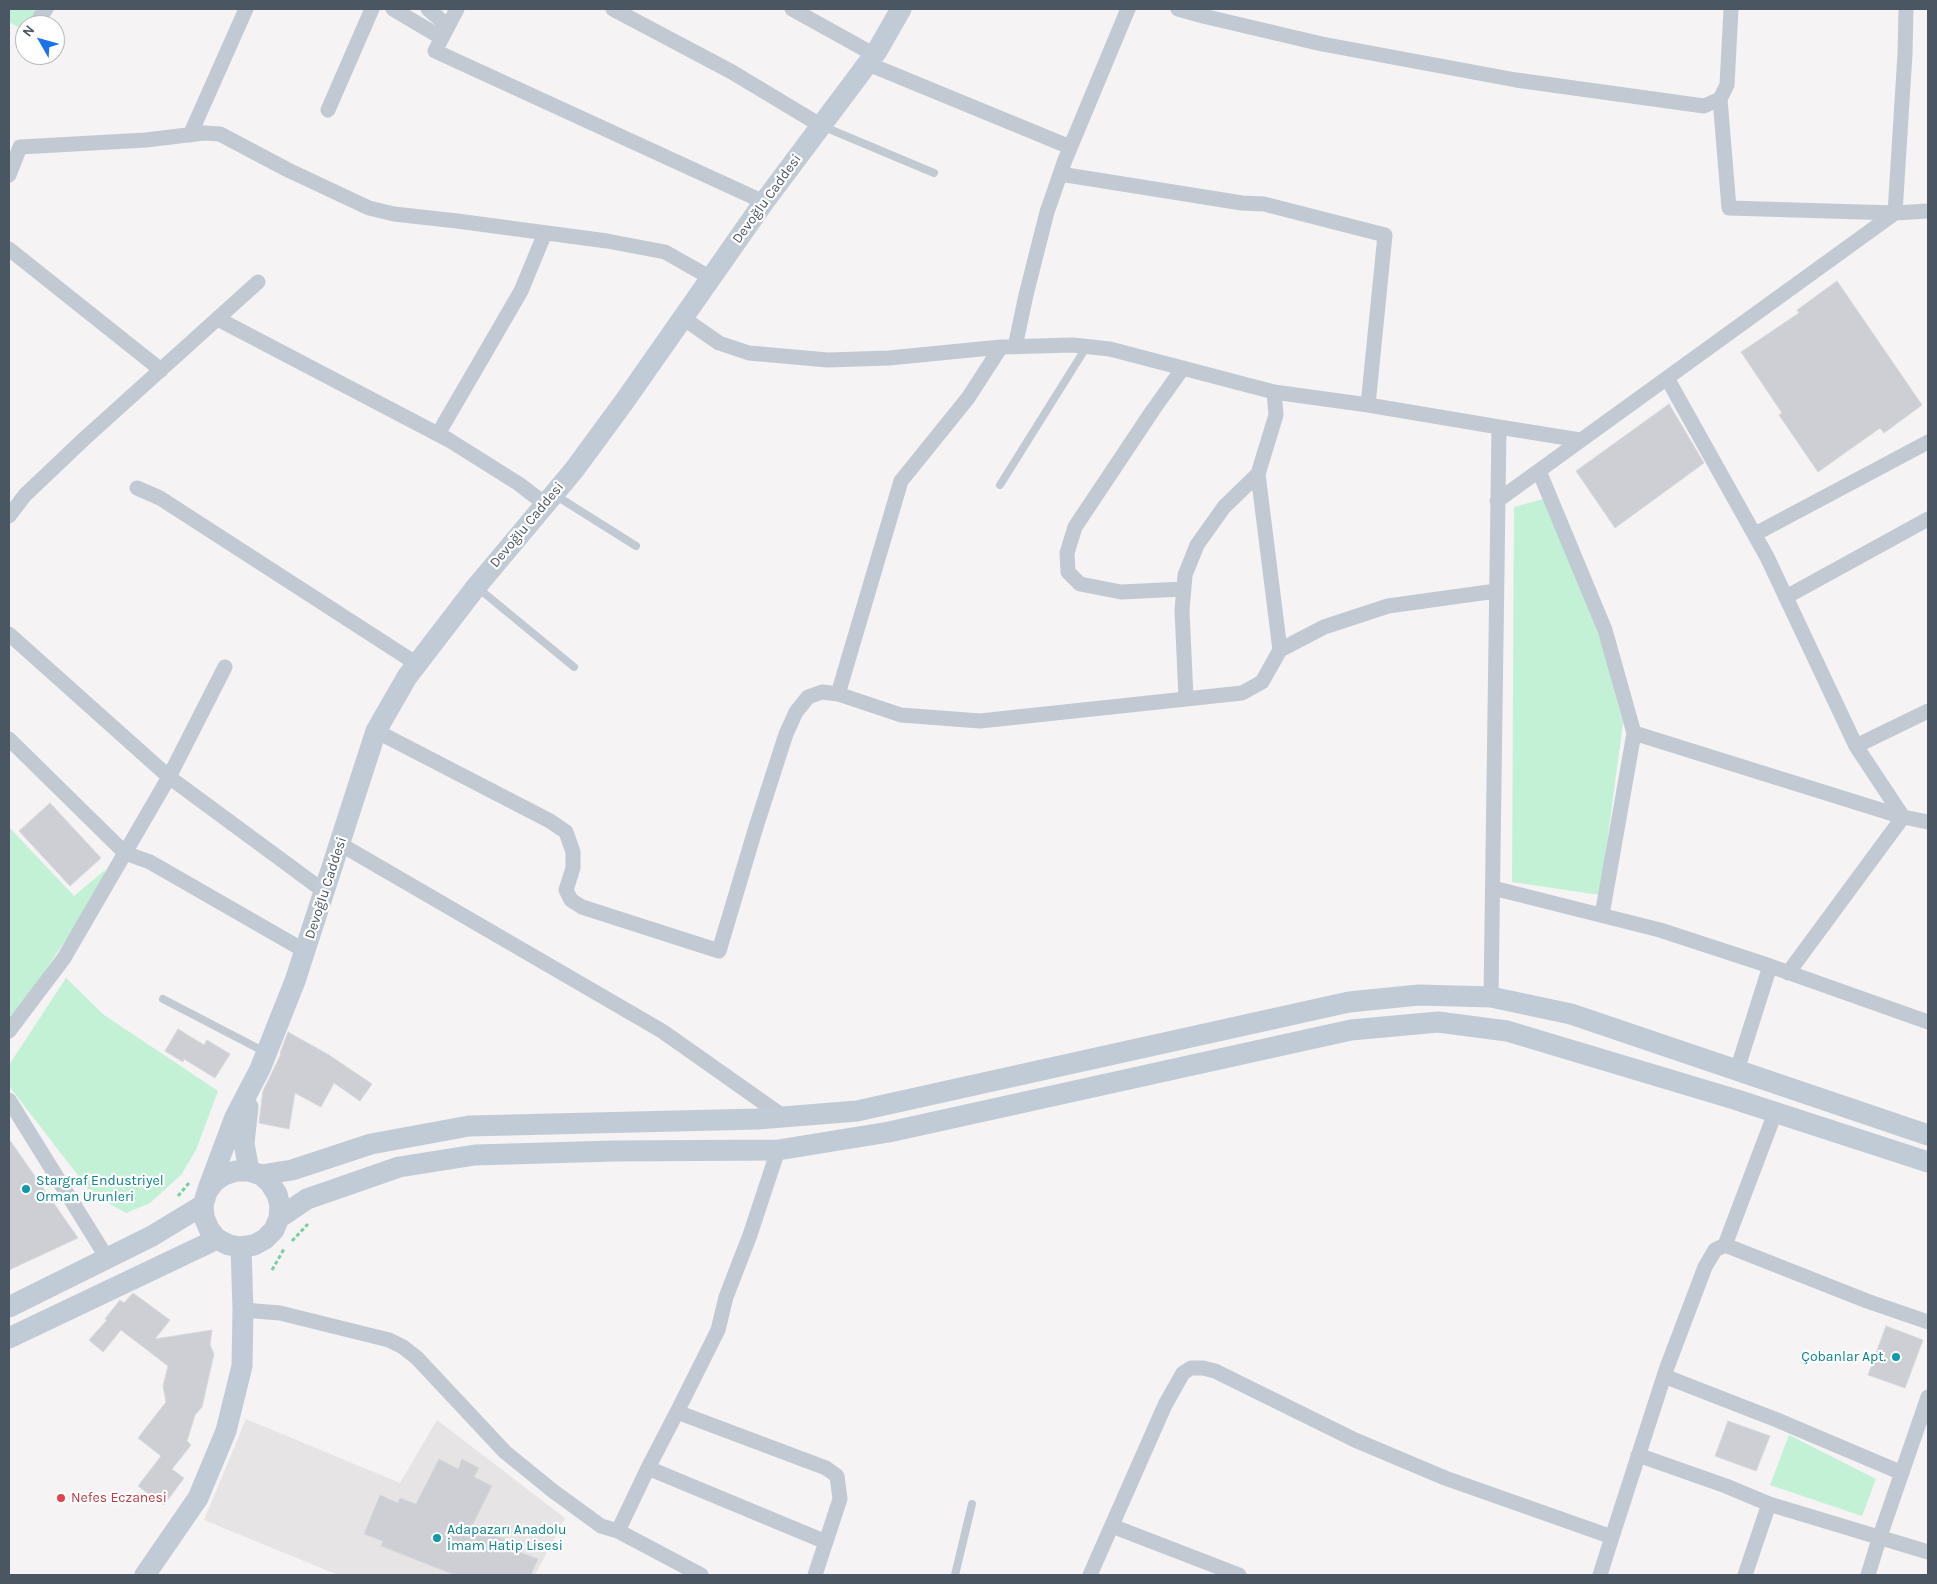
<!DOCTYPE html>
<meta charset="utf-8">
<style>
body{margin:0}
#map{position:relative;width:1937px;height:1584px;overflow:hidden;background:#f5f3f3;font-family:Karla,sans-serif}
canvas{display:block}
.frame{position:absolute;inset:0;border:10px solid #4a5661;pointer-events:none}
.north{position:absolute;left:15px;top:15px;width:50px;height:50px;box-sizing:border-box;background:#fff;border:1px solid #b7bbc0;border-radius:50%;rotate:308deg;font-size:14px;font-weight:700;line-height:20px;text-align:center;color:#4a5661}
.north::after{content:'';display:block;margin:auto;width:18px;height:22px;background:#1a73e8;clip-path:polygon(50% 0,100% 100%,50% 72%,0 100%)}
</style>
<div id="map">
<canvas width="1937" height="1584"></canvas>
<div class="frame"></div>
<div class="north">N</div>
</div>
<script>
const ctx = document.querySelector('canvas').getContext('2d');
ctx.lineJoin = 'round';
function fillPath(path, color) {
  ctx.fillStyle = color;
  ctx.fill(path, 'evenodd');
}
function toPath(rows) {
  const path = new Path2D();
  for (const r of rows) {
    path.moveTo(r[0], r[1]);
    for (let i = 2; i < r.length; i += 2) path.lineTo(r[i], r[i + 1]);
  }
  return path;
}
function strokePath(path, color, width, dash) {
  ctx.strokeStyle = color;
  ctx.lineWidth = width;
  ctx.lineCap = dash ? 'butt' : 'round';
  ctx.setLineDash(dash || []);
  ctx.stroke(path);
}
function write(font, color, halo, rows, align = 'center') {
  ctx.font = font + ' Karla,sans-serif';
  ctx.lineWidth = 4.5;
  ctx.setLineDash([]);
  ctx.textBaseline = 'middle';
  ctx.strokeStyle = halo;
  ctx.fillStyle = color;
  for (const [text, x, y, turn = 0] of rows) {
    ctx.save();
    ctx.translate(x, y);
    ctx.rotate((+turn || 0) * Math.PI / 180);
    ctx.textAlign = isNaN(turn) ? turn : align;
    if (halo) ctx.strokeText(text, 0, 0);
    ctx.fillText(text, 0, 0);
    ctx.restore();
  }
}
const education = toPath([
 [246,1419,400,1483,437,1420,565,1518,535,1575,338,1575,204,1520]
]);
const green = toPath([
 [9,9,37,9,23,30,9,22],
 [1547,498,1602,644,1623,723,1600,895,1512,882,1514,507],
 [9,827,74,896,105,870,104,882,9,1025],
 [66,978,104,1015,218,1091,196,1150,181,1175,150,1203,126,1213,93,1195,9,1086,9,1065],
 [1789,1435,1876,1479,1862,1516,1770,1485]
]);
const building = toPath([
 [1837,281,1922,405,1884,433,1880,428,1818,472,1779,415,1782,413,1741,352,1799,313,1797,310,1837,281],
 [1669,404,1704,463,1615,528,1576,471,1669,404],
 [50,803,101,858,70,886,19,831,50,803],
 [178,1029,204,1045,207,1040,230,1054,215,1078,184,1059,183,1062,165,1051,178,1029],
 [288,1032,329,1055,372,1084,360,1101,334,1083,321,1107,295,1093,289,1129,259,1123,263,1091,281,1054,280,1053,288,1032],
 [9,1139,78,1238,9,1270,9,1139],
 [133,1293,170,1320,155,1339,212,1330,210,1345,214,1354,202,1407,195,1415,187,1441,191,1445,172,1469,184,1478,164,1505,138,1486,161,1456,138,1438,166,1402,163,1386,168,1366,121,1330,103,1352,89,1340,107,1320,105,1319,120,1300,124,1303,133,1293],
 [1886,1326,1923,1340,1905,1388,1868,1375,1886,1326],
 [1728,1421,1770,1436,1756,1471,1715,1456,1728,1421],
 [439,1459,458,1469,462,1459,479,1468,474,1477,492,1486,472,1526,521,1546,519,1552,538,1559,531,1575,455,1575,381,1546,383,1541,364,1534,380,1495,398,1503,400,1498,416,1504,439,1459]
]);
const path = toPath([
 [178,1196,189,1183],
 [292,1241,308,1224],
 [272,1270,284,1249]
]);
const lane = toPath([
 [822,126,934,173],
 [1000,485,1087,346],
 [555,495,636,546],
 [478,588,574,667],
 [163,999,265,1052],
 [955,1575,972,1504]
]);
const street = toPath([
 [393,9,442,38],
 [428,9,448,26],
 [457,9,435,51,764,202],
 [613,9,732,72,820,125],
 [792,9,873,54],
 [1178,9,1203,16,1322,44,1516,80,1704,106,1720,99,1727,85,1731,9],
 [40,17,46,9],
 [866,63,1070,147],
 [1720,99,1729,208,1895,213,1928,211],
 [328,110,372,9],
 [190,135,246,9],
 [1060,174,1242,203,1264,204,1385,235,1368,405],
 [9,175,20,147,146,140,204,133,220,134,288,170,369,208,394,214,457,221,607,241,665,252,711,278],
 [9,249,161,370],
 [683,318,719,343,749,353,828,360,889,358,1001,347,1073,345,1110,349,1274,392,1368,405,1499,427,1491,997],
 [218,319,449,440,519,484,545,504],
 [1015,347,1026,295,1047,212,1065,160,1128,9],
 [1183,368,1153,410,1075,527,1067,553,1068,572,1080,584,1121,592,1184,589],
 [1667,378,1767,557,1856,746,1903,817,1788,973],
 [1274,392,1276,415,1258,474,1280,650],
 [1499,427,1580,440],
 [438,434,521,291,545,233],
 [1539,471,1605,630,1634,733,1602,915],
 [137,488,160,498,417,664],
 [1497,501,1895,213,1905,54,1906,9],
 [9,516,25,495,84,439,258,282],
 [1755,534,1928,442],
 [1786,597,1928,519],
 [9,634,169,777,325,892],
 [838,694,901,481,968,398,1001,347],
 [1186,698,1182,610,1185,575,1197,545,1224,507,1258,474],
 [376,731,550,821,566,832,573,852,573,868,566,890,571,900,582,907,719,951,756,827,786,734,796,712,808,697,822,692,838,694,901,715,980,721,1242,693,1262,682,1280,650,1324,627,1388,606,1496,591],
 [1634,733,1903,817,1928,822],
 [9,739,125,853,150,862,305,951],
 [1856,746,1928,711],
 [340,844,662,1031,784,1117],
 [1493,888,1660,930,1770,966,1928,1022],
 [9,1031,64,958,169,777,225,667],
 [1737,1070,1770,966],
 [9,1100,107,1258],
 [1725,1245,1775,1113],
 [243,1310,280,1313,389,1340,403,1347,417,1358,505,1452,553,1491,601,1526,618,1531],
 [1664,1376,1777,1420,1902,1473],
 [677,1412,718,1330,726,1297,750,1235,778,1150],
 [1638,1455,1726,1486,1769,1504,1745,1575],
 [648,1468,826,1542],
 [1769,1504,1928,1552],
 [1112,1526,1239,1575],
 [701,1575,618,1531,648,1468,677,1412,826,1468,837,1476,840,1499,815,1575],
 [1090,1575,1165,1405,1183,1373,1191,1368,1203,1368,1215,1371,1355,1440,1445,1478,1612,1537,1666,1370,1705,1267,1715,1250,1725,1245,1867,1301,1928,1322],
 [1600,1575,1612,1537],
 [1868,1575,1880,1536,1928,1397]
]);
const secondary = toPath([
 [248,1107,244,1143,249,1171],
 [261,1175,270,1183,277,1194,280,1206,279,1218,274,1230,265,1239,254,1245,241,1247,229,1245,217,1239,209,1229,204,1217,203,1205,207,1192,214,1182,224,1175,236,1171,249,1171,261,1175,292,1170,371,1144,469,1126,758,1119,857,1111,1349,1002,1419,995,1491,997,1571,1014,1928,1135],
 [208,1189,235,1117,260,1069,295,981,376,731,407,677,476,587,574,470,624,402,764,202,877,51,901,9],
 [279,1218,307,1199,399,1167,475,1155,614,1151,778,1150,889,1132,1351,1030,1438,1022,1507,1031,1734,1099,1928,1162],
 [9,1307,152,1236,203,1205],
 [9,1338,217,1239],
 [145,1575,198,1498,226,1431,242,1366,243,1310,241,1247]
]);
const markers = [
 [26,1189,5,"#0f9aa8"],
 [1896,1357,5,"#0f9aa8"],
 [61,1498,5,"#e0444e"],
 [437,1538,5,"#0f9aa8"]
];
const streetNames = [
 ["Devoğlu Caddesi",767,199,-54],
 ["Devoğlu Caddesi",527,525,-50],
 ["Devoğlu Caddesi",326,888,-72]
];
const cultureNames = [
 ["Stargraf Endustriyel",36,1181],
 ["Orman Urunleri",36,1197],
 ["Çobanlar Apt.",1886,1357,"right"],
 ["Adapazarı Anadolu",447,1530],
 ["İmam Hatip Lisesi",447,1546]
];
const healthNames = [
 ["Nefes Eczanesi",71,1498]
];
fillPath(education, '#e6e4e5');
fillPath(green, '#c3f1d5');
fillPath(building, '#cdcfd5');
strokePath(building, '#d7d9de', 1);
strokePath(path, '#7ad0a6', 3, [4, 2.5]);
strokePath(lane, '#c1cad2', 8);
strokePath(street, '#c1cad2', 15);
strokePath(secondary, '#c1cbd6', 21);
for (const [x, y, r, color] of markers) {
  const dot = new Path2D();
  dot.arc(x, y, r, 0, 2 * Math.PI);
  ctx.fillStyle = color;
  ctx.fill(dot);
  strokePath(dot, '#fff', 2);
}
write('14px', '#4a5661', '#fff', streetNames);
write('14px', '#0d838f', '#fff', cultureNames, 'left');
write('14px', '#be3a42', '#fff', healthNames, 'left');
</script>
